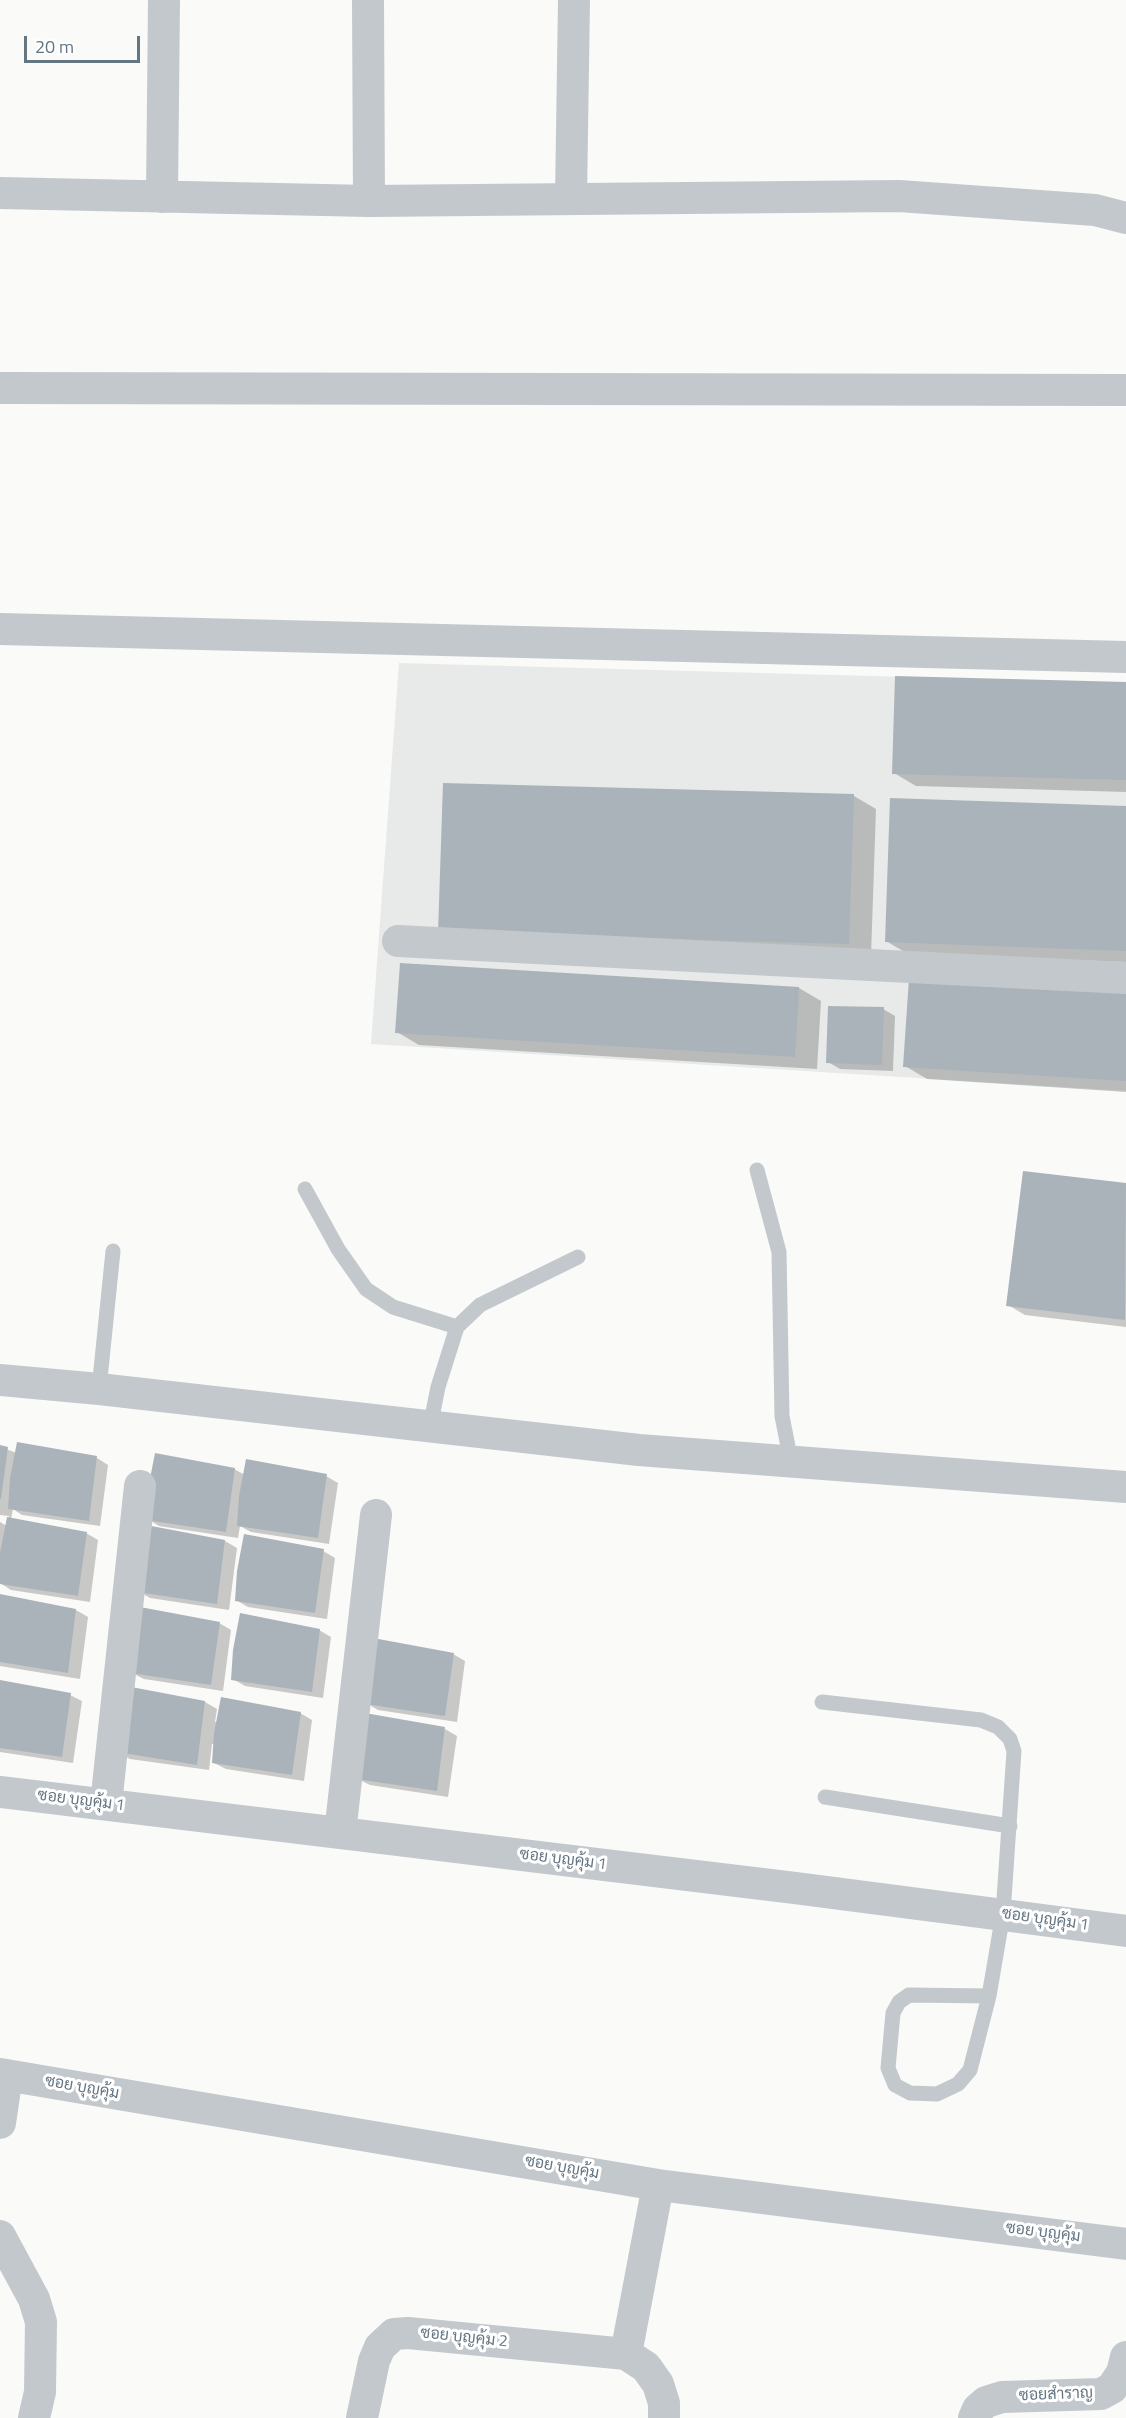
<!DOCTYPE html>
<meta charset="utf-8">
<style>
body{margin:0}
#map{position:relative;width:1126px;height:2418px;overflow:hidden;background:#fafaf8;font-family:"Titillium Web",sans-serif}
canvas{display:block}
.scale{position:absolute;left:24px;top:36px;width:116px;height:27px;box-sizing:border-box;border:3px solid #657683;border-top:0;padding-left:8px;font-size:18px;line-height:21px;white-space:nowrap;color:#657683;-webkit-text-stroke:4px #fff;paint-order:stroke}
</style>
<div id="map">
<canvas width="1126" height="2418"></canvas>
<div class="scale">20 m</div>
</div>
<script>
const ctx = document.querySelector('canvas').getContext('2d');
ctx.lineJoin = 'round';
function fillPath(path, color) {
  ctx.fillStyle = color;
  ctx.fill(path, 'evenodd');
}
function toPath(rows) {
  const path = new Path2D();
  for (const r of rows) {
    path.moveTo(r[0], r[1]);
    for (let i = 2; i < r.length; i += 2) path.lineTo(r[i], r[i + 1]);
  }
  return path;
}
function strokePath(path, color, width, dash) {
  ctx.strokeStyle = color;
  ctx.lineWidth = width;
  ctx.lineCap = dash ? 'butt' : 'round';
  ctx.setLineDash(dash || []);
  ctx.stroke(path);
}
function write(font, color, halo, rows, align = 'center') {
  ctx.font = font + ' "Titillium Web",Sarabun,sans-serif';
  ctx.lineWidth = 6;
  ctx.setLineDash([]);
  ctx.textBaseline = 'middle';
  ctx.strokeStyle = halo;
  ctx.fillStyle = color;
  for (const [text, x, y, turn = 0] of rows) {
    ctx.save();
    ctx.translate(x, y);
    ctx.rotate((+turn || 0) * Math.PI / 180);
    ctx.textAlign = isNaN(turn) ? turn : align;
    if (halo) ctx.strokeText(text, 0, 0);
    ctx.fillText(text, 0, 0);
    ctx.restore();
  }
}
const built = toPath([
 [399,663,1126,683,1126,1091,371,1044]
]);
const shadow = toPath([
 [1126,683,1126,792,916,786,894,773],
 [854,796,876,809,871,956,462,945],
 [1126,808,1126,962,908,954,886,941],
 [799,988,821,1001,817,1069,419,1045,397,1032],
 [1126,993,1126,1092,927,1079,905,1066],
 [883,1009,895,1016,893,1071,840,1069,828,1062],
 [1024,1173,1126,1185,1126,1327,1025,1315,1008,1305],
 [0,1447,17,1453,97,1458,108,1465,100,1526,22,1515,13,1509,11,1519,86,1533,98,1540,90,1602,11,1590,0,1583,0,1522,7,1526,9,1516,0,1515],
 [234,1469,245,1475,326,1476,338,1483,329,1544,251,1532,240,1526,238,1538,159,1526,148,1519],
 [147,1527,225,1541,237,1548,229,1610,150,1598,138,1591],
 [323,1551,335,1558,327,1619,248,1607,236,1600],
 [0,1596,76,1610,88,1617,80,1679,0,1666],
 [219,1623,231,1630,223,1691,144,1679,132,1673],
 [319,1630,331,1637,323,1698,245,1686,233,1679],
 [453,1654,465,1661,457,1722,378,1710,366,1703],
 [0,1682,70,1695,82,1701,73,1763,0,1752],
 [127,1688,205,1702,217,1709,215,1722,218,1722,300,1713,312,1720,304,1781,226,1769,214,1763,215,1744,212,1744,209,1770,130,1759,118,1752],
 [445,1729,457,1736,448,1797,370,1785,358,1779]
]);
const building = toPath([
 [895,676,1126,682,1126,780,892,774],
 [443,783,854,794,849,944,438,933],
 [890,798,1126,806,1126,951,885,942],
 [400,963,799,987,795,1057,395,1033],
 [909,978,1126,992,1126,1081,903,1067],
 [828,1006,884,1007,882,1065,826,1063],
 [1023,1171,1126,1183,1125,1320,1006,1306],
 [17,1442,97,1456,89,1521,8,1509,10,1478],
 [0,1445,8,1447,1,1499,0,1499],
 [155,1453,235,1468,226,1532,146,1520,148,1489],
 [246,1459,327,1474,318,1538,237,1526,239,1496],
 [7,1517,87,1532,78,1596,0,1584,0,1553],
 [146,1525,225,1540,217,1604,137,1592],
 [244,1534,324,1549,315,1613,235,1601,237,1571],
 [0,1594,76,1609,68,1673,0,1662],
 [140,1607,220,1622,211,1685,130,1673],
 [240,1613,320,1629,312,1692,231,1680,233,1650],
 [373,1638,454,1653,445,1716,365,1704],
 [0,1680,71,1693,62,1757,0,1748],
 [126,1686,205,1701,197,1765,117,1752],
 [221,1697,301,1712,292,1775,212,1763,214,1733],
 [365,1713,445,1727,437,1791,356,1779]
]);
const lane = toPath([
 [757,1170,779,1252,782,1416,791,1462],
 [305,1189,338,1249,366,1289,393,1307,457,1327],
 [99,1389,113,1251],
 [430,1427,438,1387,457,1327,480,1305,578,1257],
 [822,1702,981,1720,998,1727,1010,1739,1014,1751,1003,1914,989,1996,970,2070,958,2084,937,2094,910,2093,895,2085,888,2068,893,2013,899,2002,909,1995,989,1996],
 [825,1797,1010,1826]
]);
const street = toPath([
 [368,0,369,201],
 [0,193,369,201,899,196,1095,210,1126,218],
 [162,197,164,0],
 [571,198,574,0],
 [0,388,1126,390],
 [0,629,1126,657],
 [398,941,1126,978],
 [0,1380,99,1389,639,1450,1126,1487],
 [0,1792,795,1888,1126,1931],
 [106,1804,140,1486],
 [340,1833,376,1515],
 [0,2074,658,2185,1126,2244],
 [0,2123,7,2075],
 [0,2236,34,2299,41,2322,40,2392,34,2418],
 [626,2354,658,2185],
 [362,2418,374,2361,380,2347,394,2334,408,2333,626,2354,646,2367,658,2384,664,2403,664,2418],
 [974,2418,978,2409,986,2402,1002,2397,1101,2394,1112,2388,1122,2373,1126,2357]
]);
const streetNames = [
 ["ซอย บุญคุ้ม 1",81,1801,7],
 ["ซอย บุญคุ้ม 1",563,1860,7],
 ["ซอย บุญคุ้ม 1",1045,1920,8],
 ["ซอย บุญคุ้ม",82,2088,10],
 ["ซอย บุญคุ้ม",562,2168,10],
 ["ซอย บุญคุ้ม",1043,2233,7],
 ["ซอย บุญคุ้ม 2",464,2338,6],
 ["ซอยสำราญ",1056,2395,-2]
];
fillPath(built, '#e8e9e9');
fillPath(shadow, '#0003');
fillPath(building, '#aab3b9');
strokePath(lane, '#c3c8cc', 15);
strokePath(street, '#c3c8cc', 32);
write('16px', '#657683', '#fff', streetNames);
</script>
